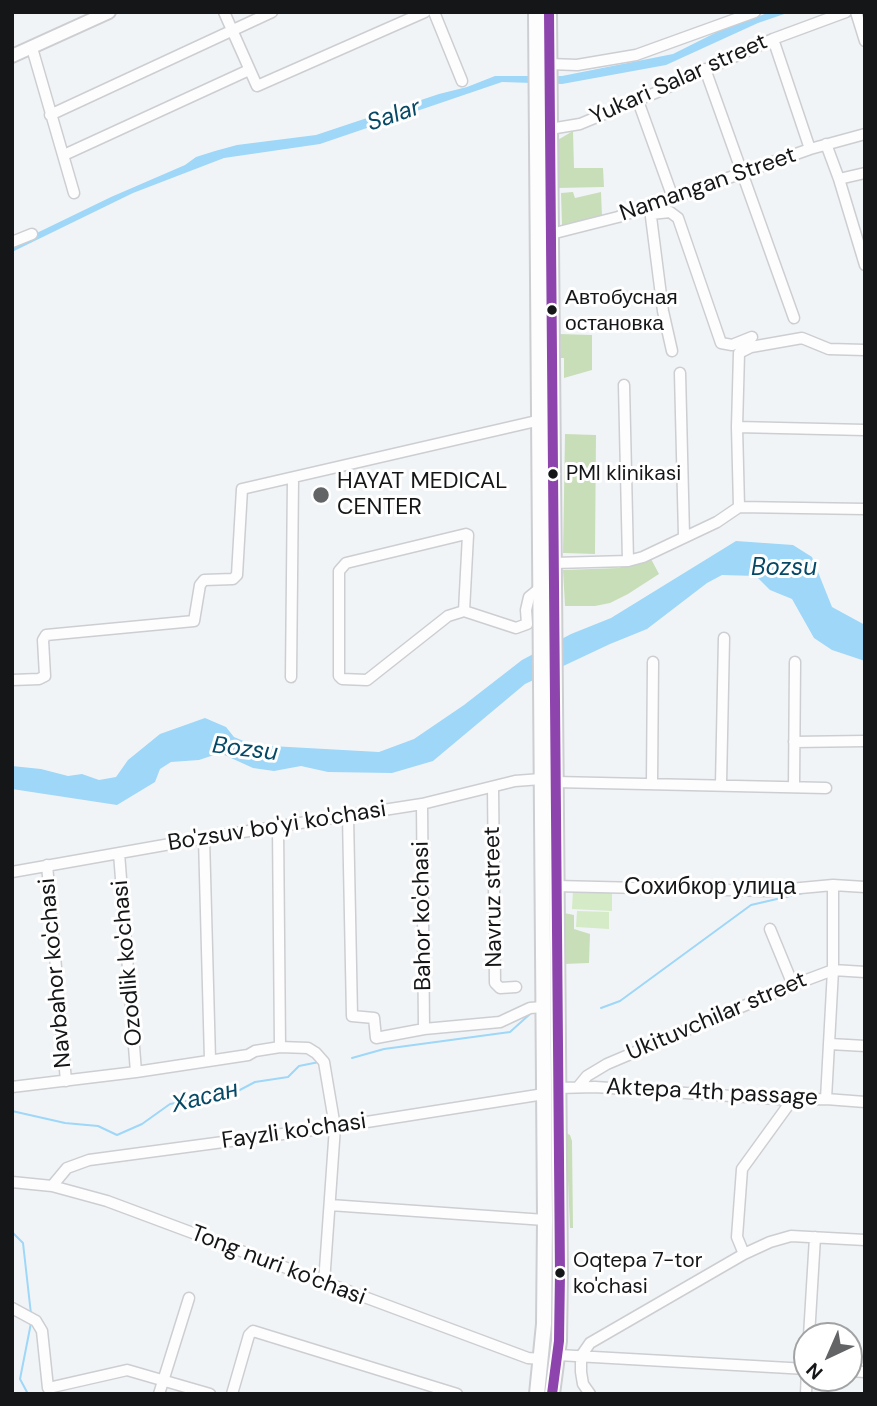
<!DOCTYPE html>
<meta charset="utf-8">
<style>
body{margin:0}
#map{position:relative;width:877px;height:1406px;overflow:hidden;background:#f1f4f7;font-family:"DM Sans",sans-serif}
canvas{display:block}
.frame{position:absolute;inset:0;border:14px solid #151618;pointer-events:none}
.north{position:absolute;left:793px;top:1322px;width:70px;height:70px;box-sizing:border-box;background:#fff;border:2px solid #a1a2a3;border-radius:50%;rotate:224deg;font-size:19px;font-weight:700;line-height:28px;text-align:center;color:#151618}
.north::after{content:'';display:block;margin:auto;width:24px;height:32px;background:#626466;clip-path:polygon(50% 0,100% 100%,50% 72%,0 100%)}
</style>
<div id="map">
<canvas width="877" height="1406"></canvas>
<div class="frame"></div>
<div class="north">N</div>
</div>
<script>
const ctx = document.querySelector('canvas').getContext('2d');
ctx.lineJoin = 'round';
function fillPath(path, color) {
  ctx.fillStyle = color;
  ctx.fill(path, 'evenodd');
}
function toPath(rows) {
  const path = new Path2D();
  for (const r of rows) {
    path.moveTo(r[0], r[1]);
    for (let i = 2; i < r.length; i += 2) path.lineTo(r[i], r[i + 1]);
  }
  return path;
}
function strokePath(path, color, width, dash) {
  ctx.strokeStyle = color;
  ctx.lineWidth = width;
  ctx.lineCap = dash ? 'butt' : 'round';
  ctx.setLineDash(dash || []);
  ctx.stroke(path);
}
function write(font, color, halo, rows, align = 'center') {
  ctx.font = font + ' "DM Sans",sans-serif';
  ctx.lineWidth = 6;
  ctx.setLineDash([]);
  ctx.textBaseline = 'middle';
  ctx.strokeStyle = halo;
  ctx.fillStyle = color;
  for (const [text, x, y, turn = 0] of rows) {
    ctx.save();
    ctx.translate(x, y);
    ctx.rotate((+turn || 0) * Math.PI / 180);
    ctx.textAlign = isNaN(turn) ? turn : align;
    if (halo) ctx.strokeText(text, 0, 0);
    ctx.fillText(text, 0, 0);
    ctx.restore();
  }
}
const green = toPath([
 [573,890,612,892,612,911,572,909],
 [577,911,609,912,609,929,576,927]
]);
const forest = toPath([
 [573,131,574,168,603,168,604,187,557,188,556,141],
 [573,192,575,198,601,192,602,216,562,226,561,193],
 [560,334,592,335,592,370,564,378,564,358,561,358],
 [565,434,596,435,595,554,563,553],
 [650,557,659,574,628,594,610,603,595,606,565,606,563,570,619,568],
 [564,913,574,915,574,929,590,934,589,963,564,964],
 [566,1133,570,1135,572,1141,573,1228,570,1228]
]);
const water = toPath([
 [770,12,790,12,758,23,666,65,562,84,502,82,320,144,224,158,133,193,12,252,12,245,111,197,185,165,196,157,215,151,237,145,316,135,439,94,467,87,495,76,562,76,673,54,717,32],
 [736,541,793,545,812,557,832,607,865,625,865,661,832,650,814,638,792,599,770,590,756,576,722,575,707,583,647,629,610,644,525,684,433,761,392,773,328,772,301,766,274,771,253,768,220,753,199,760,171,762,160,769,155,782,117,805,12,789,12,766,41,769,68,776,82,774,99,780,116,777,128,760,160,734,205,718,226,727,234,737,253,745,379,752,414,739,464,705,522,660,571,634,611,618]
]);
const stream = toPath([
 [601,1008,620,1001,751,905,807,892],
 [352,1058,384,1049,510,1032,530,1014],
 [12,1111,65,1123,98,1126,117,1135,142,1124,170,1104,236,1092,255,1082,288,1077,299,1066,319,1062],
 [12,1232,23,1243,31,1314],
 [28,1394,20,1379,31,1323]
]);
const minor = toPath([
 [224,12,257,86,425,12],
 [434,12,462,81],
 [856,12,865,41],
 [773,39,810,149],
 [32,48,74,193],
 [549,64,577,65,636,55,755,12],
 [705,69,794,318],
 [638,101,673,198],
 [50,115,272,12],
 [550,129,580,124,655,93,773,39,846,12],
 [826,144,839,179,865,265],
 [64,155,249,70],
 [839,179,865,173],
 [650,209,663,311,672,351],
 [651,214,670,212,678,218,721,343,732,345,752,337],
 [551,234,618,217,810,149,865,134],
 [12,242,32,234],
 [680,373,684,536],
 [624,385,628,561],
 [737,427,865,430],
 [739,507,737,427,739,353,751,347,802,338,829,349,865,350],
 [554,563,628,561,643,557,717,522,739,507,865,509],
 [464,611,468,535,466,534,346,563,339,571,339,676,342,679,367,680,448,616,464,611,516,628,527,624,526,610,529,597,540,588],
 [291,677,293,478],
 [12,680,39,679,45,676,43,640,46,635,194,621,200,585,204,580,233,579,237,575,242,489,545,419],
 [794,742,865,741],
 [555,782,826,788],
 [652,783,653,662],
 [721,784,724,638],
 [493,787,495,983,500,988,516,987],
 [794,787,795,662],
 [422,804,424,1029],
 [348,816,352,1016,374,1018,376,1038,424,1029,500,1022,530,1008,543,1007],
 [278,827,280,1047],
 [204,838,210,1060],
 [119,853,136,1072],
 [47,865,66,1081],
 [12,872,204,838,422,804,515,781,541,779],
 [556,886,768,891,833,885,865,887],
 [770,929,793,985],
 [830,1044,865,1046],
 [12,1087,136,1072,248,1055,255,1051,280,1047,308,1048,316,1053,324,1062,335,1127,324,1283],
 [578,1087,587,1076,607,1064,793,985,833,970,865,972],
 [558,1088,595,1087,792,1100,826,1099,865,1102],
 [826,1099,833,970,833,885],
 [12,1182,52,1186,107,1201,528,1358,541,1359],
 [52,1186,67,1168,89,1160,335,1127,544,1094],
 [330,1205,545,1220],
 [744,1254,737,1237,742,1169,792,1100],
 [12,1308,36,1321,42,1331,48,1388,127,1370,210,1394],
 [809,1336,815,1237],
 [558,1355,807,1369],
 [849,1371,865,1372],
 [159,1394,189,1298],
 [232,1394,249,1335,253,1331,457,1394],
 [590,1394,583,1384,581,1372,581,1356,590,1343,744,1254,770,1242,791,1236,865,1240],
 [806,1394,807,1369]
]);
const major = toPath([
 [12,56,109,12]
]);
const highway = toPath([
 [536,12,545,1220,544,1324,537,1394],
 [549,12,560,1273,559,1341,552,1394]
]);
const bus1 = toPath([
 [549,12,560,1273,559,1341,552,1394]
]);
const markers = [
 [552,310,6,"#151618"],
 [553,474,6,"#151618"],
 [321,495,9,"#626466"],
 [560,1273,6,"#151618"]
];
const busNames = [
 ["Автобусная",565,298],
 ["остановка",565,324],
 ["PMI klinikasi",566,474],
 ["Oqtepa 7-tor",573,1261],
 ["ko'chasi",573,1287]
];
const streetNames = [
 ["Yukari Salar street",679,80,-24],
 ["Namangan Street",708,185,-19],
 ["Bo'zsuv bo'yi ko'chasi",277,827,-9],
 ["Сохибкор улица",710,888],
 ["Navruz street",494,897,-91],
 ["Bahor ko'chasi",423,916,-91],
 ["Ozodlik ko'chasi",128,963,-95],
 ["Navbahor ko'chasi",56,973,-95],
 ["Ukituvchilar street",717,1017,-23],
 ["Aktepa 4th passage",712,1093,3],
 ["Fayzli ko'chasi",294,1132,-8],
 ["Tong nuri ko'chasi",278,1266,21]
];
const poiNames = [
 ["HAYAT MEDICAL",337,482],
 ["CENTER",337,508]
];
const waterNames = [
 ["Salar",394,116,-19],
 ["Bozsu",784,569],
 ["Bozsu",245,750,7],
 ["Хасан",205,1098,-14]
];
fillPath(green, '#d5eac7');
fillPath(forest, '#c8deb9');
fillPath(water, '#9ed7f8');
strokePath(stream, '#9ed7f8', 2);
strokePath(minor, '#cdced1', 13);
strokePath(major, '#cdced1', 16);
strokePath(highway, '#cdced1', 18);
strokePath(minor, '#fdfdfe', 10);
strokePath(major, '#fdfdfe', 12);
strokePath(highway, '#fdfdfe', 14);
strokePath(bus1, '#8e44ad', 10);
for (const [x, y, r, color] of markers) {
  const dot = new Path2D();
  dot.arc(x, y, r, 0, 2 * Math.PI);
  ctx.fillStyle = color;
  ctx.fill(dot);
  strokePath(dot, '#fff', 2.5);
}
write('21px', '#151618', '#fff', busNames, 'left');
write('23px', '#151618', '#fff', streetNames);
write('23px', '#151618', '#fff', poiNames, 'left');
write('italic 24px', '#054967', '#fff', waterNames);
</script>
